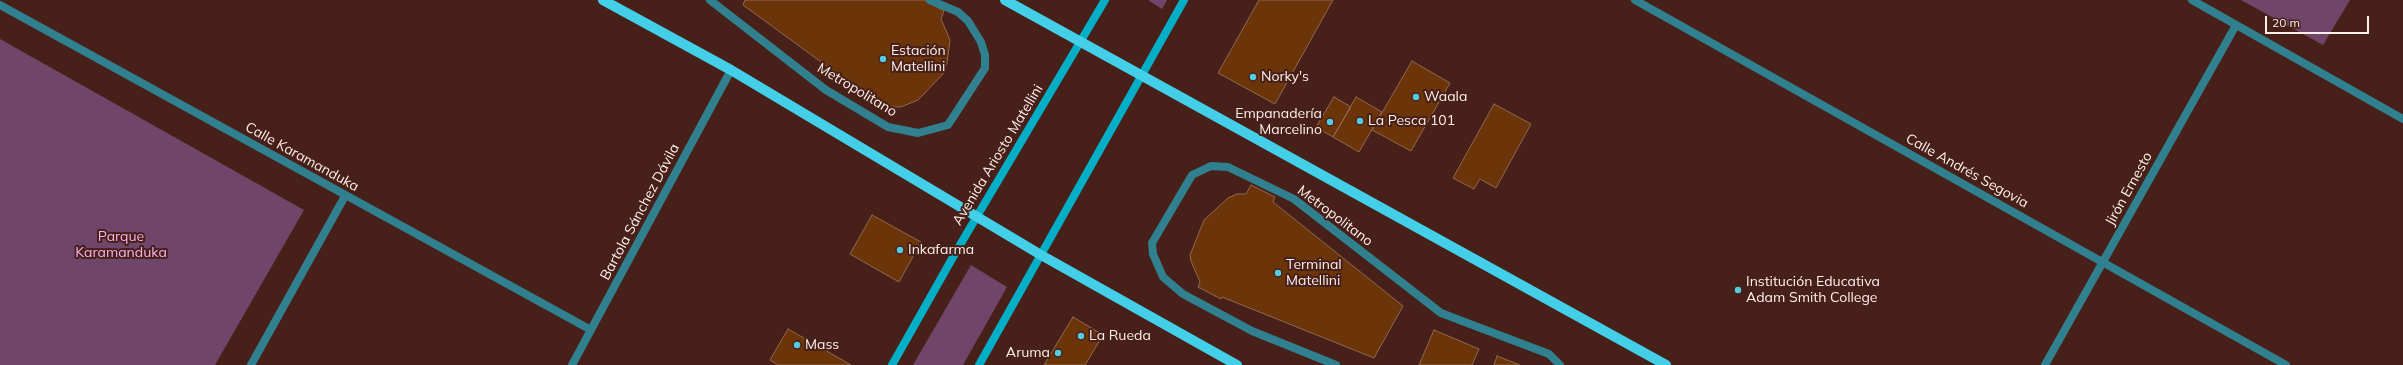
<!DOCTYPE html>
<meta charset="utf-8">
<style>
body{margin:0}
#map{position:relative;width:2403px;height:365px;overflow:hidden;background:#472019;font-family:Mulish,sans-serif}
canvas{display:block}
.scale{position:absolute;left:2265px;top:16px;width:104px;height:18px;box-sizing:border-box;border:2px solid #feeeea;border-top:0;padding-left:5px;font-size:12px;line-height:14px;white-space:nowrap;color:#feeeea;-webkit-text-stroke:3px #472019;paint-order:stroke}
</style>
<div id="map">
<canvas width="2403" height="365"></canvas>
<div class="scale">20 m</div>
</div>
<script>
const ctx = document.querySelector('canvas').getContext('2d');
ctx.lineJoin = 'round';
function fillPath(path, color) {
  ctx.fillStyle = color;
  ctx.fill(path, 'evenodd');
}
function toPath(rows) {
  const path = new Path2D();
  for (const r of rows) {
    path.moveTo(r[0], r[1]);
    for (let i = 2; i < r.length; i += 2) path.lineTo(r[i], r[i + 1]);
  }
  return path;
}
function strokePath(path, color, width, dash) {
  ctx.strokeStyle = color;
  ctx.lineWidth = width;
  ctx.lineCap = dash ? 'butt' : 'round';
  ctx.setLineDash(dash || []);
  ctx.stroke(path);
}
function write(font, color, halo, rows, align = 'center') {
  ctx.font = font + ' Mulish,sans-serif';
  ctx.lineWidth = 4;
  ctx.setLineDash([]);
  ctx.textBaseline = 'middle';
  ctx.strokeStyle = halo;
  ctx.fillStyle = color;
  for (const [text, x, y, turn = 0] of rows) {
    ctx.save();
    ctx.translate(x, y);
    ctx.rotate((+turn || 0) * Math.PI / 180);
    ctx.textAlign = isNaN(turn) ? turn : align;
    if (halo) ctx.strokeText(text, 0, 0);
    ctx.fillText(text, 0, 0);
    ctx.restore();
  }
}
const green = toPath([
 [1148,0,1167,0,1162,9],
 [2241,0,2350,0,2323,45],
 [0,39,304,210,215,365,0,365],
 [971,265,1007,287,963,365,913,365]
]);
const building = toPath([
 [745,0,924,0,944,11,941,19,950,40,947,63,943,74,918,100,901,107,892,107,888,110,865,98,865,94,743,5,745,0],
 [1259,0,1333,0,1275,104,1218,73,1259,0],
 [1412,61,1450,83,1411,151,1372,130,1412,61],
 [1334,97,1351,107,1333,137,1316,127,1334,97],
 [1356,97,1382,112,1359,152,1333,137,1356,97],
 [1494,104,1531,124,1496,188,1480,179,1474,189,1453,178,1494,104],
 [1251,185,1275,197,1273,202,1403,306,1374,358,1222,297,1221,299,1198,287,1200,282,1191,261,1190,255,1204,220,1228,198,1237,194,1246,194,1251,185],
 [872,215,921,242,899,282,850,254,872,215],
 [1073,317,1103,335,1085,365,1044,365,1073,317],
 [788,329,851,365,778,365,770,360,788,329],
 [1434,330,1479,349,1472,365,1419,365,1434,330],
 [1497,356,1520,365,1494,365,1497,356]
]);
const service = toPath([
 [710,0,826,90,888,127,918,133,948,125,985,68,985,55,981,42,968,21,958,12,930,0],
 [1336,365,1252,331,1183,294,1163,277,1153,254,1152,243,1192,175,1211,166,1228,167,1294,199,1441,313,1549,354,1560,365]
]);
const minor = toPath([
 [1635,0,2286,365],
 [2192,0,2403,119],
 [0,5,591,330],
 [251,365,345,196],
 [572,365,731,70],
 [2045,365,2236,25]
]);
const secondary = toPath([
 [892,365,957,250,1105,0],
 [979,365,1184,0]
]);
const primary = toPath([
 [603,0,731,70,1041,255,1237,365],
 [1005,0,1666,365]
]);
const markers = [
 [883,59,4,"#55cae0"],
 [1253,77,4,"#55cae0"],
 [1416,97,4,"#55cae0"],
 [1360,121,4,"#55cae0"],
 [1330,122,4,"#55cae0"],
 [900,250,4,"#55cae0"],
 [1278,273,4,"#55cae0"],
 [1738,290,4,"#55cae0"],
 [1081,336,4,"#55cae0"],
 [797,345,4,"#55cae0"],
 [1058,353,4,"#55cae0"]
];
const poiNames = [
 ["Estación",891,51],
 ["Matellini",891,67],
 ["Norky's",1261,77],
 ["Waala",1424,97],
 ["Empanadería",1322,114,"right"],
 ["Marcelino",1322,130,"right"],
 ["La Pesca 101",1368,121],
 ["Inkafarma",908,250],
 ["Terminal",1286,265],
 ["Matellini",1286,281],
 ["Institución Educativa",1746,282],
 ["Adam Smith College",1746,298],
 ["La Rueda",1089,336],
 ["Mass",805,345],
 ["Aruma",1050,353,"right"]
];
const streetNames = [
 ["Metropolitano",857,90,31],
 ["Avenida Ariosto Matellini",998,155,-59],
 ["Calle Karamanduka",302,157,29],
 ["Calle Andrés Segovia",1967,171,29],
 ["Jirón Ernesto",2129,189,-61],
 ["Bartola Sánchez Dávila",640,212,-62],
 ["Metropolitano",1335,216,37]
];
const parkNames = [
 ["Parque",121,237],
 ["Karamanduka",121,253]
];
fillPath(green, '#6f4669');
fillPath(building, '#6b3409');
strokePath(building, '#906952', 1);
strokePath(service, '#30808f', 8);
strokePath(minor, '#30808f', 8);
strokePath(secondary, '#02afc7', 8);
strokePath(primary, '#44cfe8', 10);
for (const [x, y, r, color] of markers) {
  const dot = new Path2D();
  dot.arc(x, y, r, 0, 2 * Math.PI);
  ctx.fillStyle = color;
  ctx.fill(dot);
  strokePath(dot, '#472019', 1.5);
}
write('14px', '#feeeea', '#472019', poiNames, 'left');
write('14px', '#feeeea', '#472019', streetNames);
write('14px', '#fcb1f0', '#472019', parkNames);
</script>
